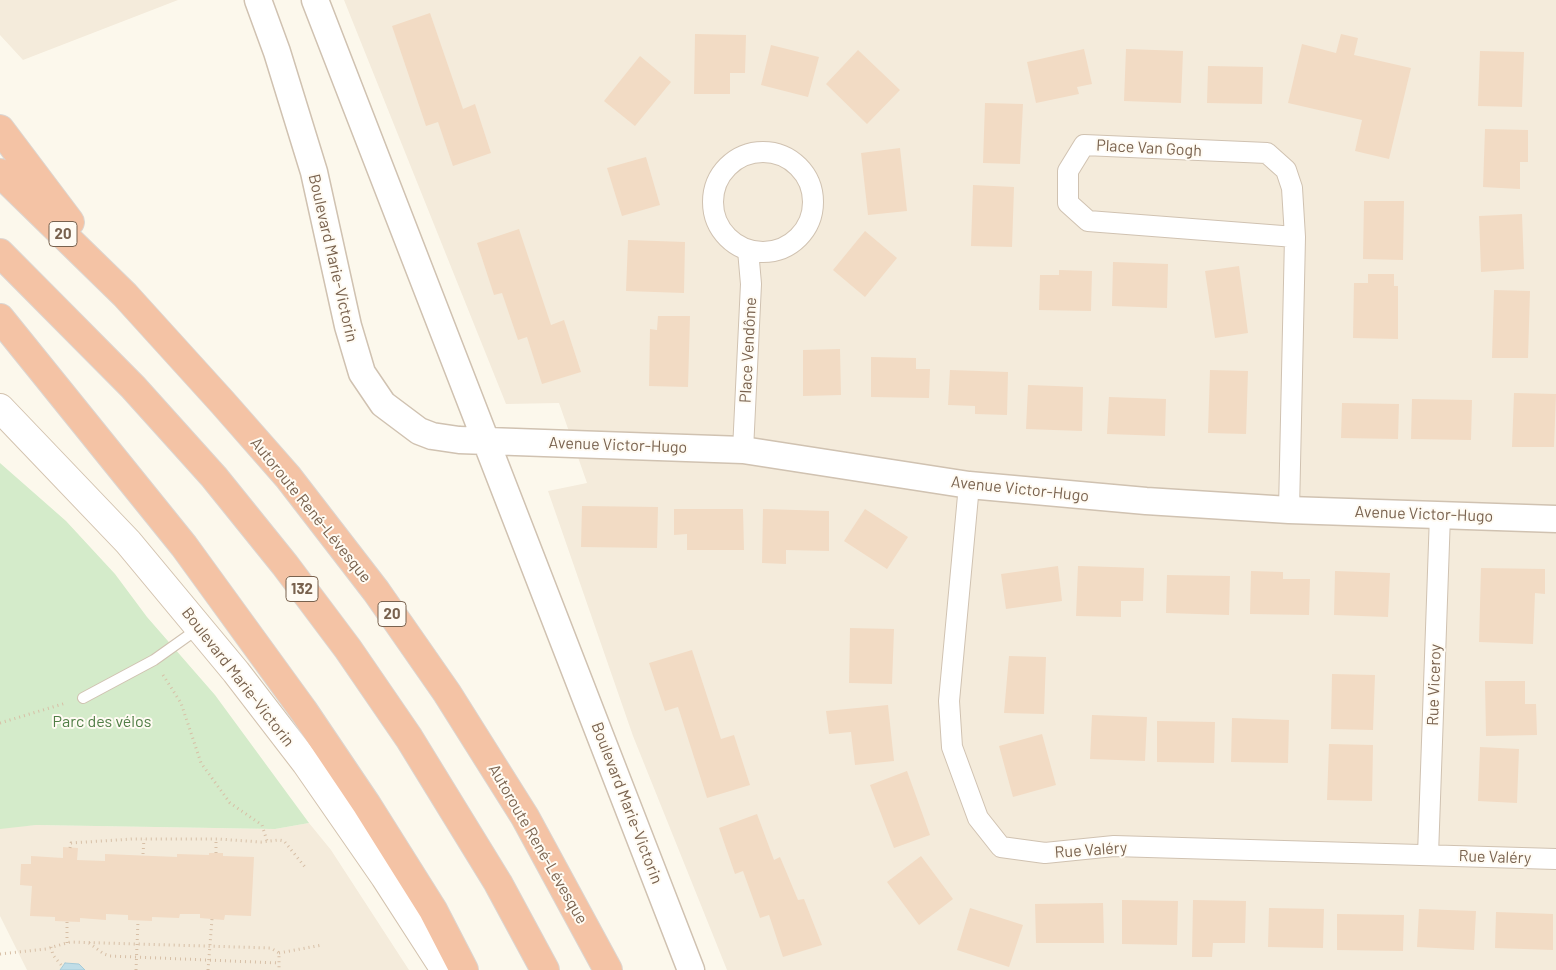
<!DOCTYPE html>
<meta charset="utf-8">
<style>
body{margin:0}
canvas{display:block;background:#fcf8ec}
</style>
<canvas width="1556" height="970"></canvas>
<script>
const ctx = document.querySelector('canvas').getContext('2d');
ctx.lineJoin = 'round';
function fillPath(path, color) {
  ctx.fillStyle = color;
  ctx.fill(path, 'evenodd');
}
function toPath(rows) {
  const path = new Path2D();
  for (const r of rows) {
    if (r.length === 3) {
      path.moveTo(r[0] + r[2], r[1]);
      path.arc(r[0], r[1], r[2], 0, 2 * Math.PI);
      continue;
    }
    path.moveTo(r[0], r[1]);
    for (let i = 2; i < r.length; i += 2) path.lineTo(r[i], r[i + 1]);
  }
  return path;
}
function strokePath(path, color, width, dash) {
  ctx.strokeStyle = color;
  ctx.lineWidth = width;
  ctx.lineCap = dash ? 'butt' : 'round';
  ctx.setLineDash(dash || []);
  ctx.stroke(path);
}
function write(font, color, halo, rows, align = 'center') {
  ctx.font = font + ' Barlow,sans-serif';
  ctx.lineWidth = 4;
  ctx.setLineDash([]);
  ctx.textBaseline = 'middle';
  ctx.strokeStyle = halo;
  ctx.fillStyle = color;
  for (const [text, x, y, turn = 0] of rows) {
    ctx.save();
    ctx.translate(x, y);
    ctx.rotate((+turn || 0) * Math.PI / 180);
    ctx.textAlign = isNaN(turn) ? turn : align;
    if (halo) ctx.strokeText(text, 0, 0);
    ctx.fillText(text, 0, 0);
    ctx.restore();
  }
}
const residential = toPath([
 [0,0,178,0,23,60,0,35],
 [344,0,1556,0,1556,970,727,970,633,736,548,491,587,483,559,403,506,404],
 [309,823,331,850,409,970,27,970,0,916,0,829,2,827,36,825,275,829]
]);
const green = toPath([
 [0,463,66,521,115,574,147,617,215,695,309,823,275,829,36,825,0,829]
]);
const water = toPath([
 [65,963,79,964,85,970,60,970,65,963]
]);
const building = toPath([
 [430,13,463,109,475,104,491,153,453,166,438,122,426,126,392,26],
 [695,34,746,35,745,73,730,73,730,94,694,94],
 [1341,34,1358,38,1354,55,1411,68,1389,159,1355,151,1362,120,1288,103,1302,44,1336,53],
 [771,45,819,57,808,97,761,85],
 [1084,49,1092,84,1077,87,1079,94,1036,103,1027,62],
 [1126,49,1183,51,1181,103,1124,101],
 [858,50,900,90,867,124,826,84],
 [1480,51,1524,52,1522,107,1478,106],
 [640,56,671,82,635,126,604,101],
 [1208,66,1263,67,1262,104,1207,103],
 [985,103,1023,104,1020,164,983,163],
 [1485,129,1528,130,1528,162,1520,162,1520,189,1483,187],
 [900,148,907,211,868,215,861,153],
 [646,157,660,205,622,216,607,168],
 [973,185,1014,187,1012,247,971,246],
 [1364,201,1404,201,1403,260,1363,259],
 [1522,214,1524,269,1481,272,1479,216],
 [519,229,551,325,564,320,581,372,542,384,527,337,518,340,502,293,494,295,477,243],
 [865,231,897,258,865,297,833,270],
 [628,240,685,242,684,293,626,291],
 [1113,262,1168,264,1167,308,1112,306],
 [1239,266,1248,333,1215,338,1205,271],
 [1059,270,1092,271,1091,311,1039,310,1040,275,1059,275],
 [1368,274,1394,274,1394,286,1398,286,1398,339,1353,338,1354,283,1368,283],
 [1494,290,1530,291,1528,358,1492,358],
 [658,316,690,316,688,387,649,386,650,329,657,330],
 [840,349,841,395,803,396,803,350],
 [871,357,916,358,916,369,930,369,929,398,871,397],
 [950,370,1008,372,1007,415,975,414,975,406,948,405],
 [1210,370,1248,371,1246,434,1208,433],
 [1028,385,1083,387,1082,431,1026,429],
 [1514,393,1556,394,1554,447,1512,447],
 [1109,397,1166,399,1165,436,1107,434],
 [1412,399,1472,400,1471,440,1411,439],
 [1342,403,1399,404,1398,439,1341,438],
 [582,506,658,507,657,548,581,547],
 [674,509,743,509,744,550,687,550,687,534,674,535],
 [763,509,829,511,829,551,786,550,786,564,762,563],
 [865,509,908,537,887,569,844,541],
 [1058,566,1062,601,1006,609,1001,574],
 [1078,566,1144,568,1143,601,1121,601,1121,617,1076,616],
 [1481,568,1545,569,1545,594,1535,593,1533,644,1479,642],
 [1251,571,1283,572,1283,579,1310,579,1309,615,1250,614],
 [1335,571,1390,573,1388,617,1334,615],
 [1167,575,1230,576,1229,615,1166,613],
 [850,628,894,629,892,684,849,683],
 [692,650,721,739,734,735,750,785,707,798,678,707,665,711,649,663],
 [1009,656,1046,657,1044,714,1004,713],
 [1332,674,1375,675,1373,730,1331,729],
 [1485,681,1525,681,1525,704,1536,704,1537,735,1486,736],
 [888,705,894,761,855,765,851,732,829,734,826,711],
 [1092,715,1147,717,1145,761,1090,759],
 [1232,718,1289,720,1288,763,1231,762],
 [1157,721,1215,722,1214,763,1157,762],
 [1042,734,1056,785,1013,797,999,746],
 [1329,744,1373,745,1372,801,1327,800],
 [1480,747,1519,749,1517,803,1478,801],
 [907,771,930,835,894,848,870,785],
 [757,814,774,860,780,857,798,900,804,899,822,945,783,957,769,915,760,918,743,871,735,874,719,828],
 [63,847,78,848,77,860,105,861,105,854,177,857,177,854,209,855,209,853,223,853,223,856,254,857,251,916,225,915,224,920,200,918,200,914,180,914,179,918,152,917,152,921,128,920,128,915,106,914,106,920,80,918,80,922,55,921,55,917,30,916,32,886,20,885,21,864,31,864,31,856,63,858],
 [921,856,953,899,919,925,887,882],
 [1122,900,1178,901,1177,945,1122,944],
 [1193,900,1246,901,1245,943,1213,943,1212,957,1192,957],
 [1103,903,1104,943,1036,943,1035,904],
 [970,908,1023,925,1009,967,957,950],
 [1269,908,1324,909,1323,948,1268,947],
 [1419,909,1476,911,1474,950,1417,947],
 [1496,912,1553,914,1553,950,1495,948],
 [1337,914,1404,915,1403,951,1337,950]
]);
const path = toPath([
 [163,675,181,703,201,763,230,803,262,825,267,841],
 [0,723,66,703],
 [70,848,71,843,132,839,218,839,261,842,279,840,284,841,305,867],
 [216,853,216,839],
 [143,854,144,839],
 [67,943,67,922],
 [89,943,104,954,110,956,279,963],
 [51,947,53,955,62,966],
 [279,953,322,945],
 [0,954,46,949,70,942,271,948,279,953,279,970],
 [136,970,138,921],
 [208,970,212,919]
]);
const service = toPath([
 [83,698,154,660,199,628]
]);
const minor = toPath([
 [763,202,50],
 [743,450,751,284,748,250],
 [969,485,949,701,952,747,978,818,1001,847,1045,853,1114,846,1556,859],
 [1289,510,1295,237,1292,188,1286,170,1267,153,1084,145,1068,171,1068,203,1088,221,1295,237],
 [1428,855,1440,515]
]);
const tertiary = toPath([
 [258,0,277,52,314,172,348,326,362,373,383,404,419,431,432,436,459,440,743,450,969,485,1146,501,1289,510,1556,519],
 [315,0,691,970]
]);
const secondary = toPath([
 [0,408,128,542,236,672,306,763,385,877,445,970]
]);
const motorway = toPath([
 [0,129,70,222],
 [0,173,125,295,223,403,288,477,376,591,447,693,525,817,608,970],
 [0,253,133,387,214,477,285,565,348,649,409,738,498,883,545,970],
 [0,318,184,546,303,710,367,805,433,910,464,970]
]);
const shields = [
 [63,234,28],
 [302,589,32],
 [392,614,28]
];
const shieldNames = [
 ["20",63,234],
 ["132",302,589],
 ["20",392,614]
];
const streetNames = [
 ["Place Van Gogh",1149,148,3],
 ["Boulevard Marie-Victorin",333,258,77],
 ["Place Vendôme",748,350,-87],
 ["Avenue Victor-Hugo",618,445,2],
 ["Avenue Victor-Hugo",1020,489,6],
 ["Autoroute René-Lévesque",311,510,51],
 ["Avenue Victor-Hugo",1424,514,2],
 ["Boulevard Marie-Victorin",238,677,52],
 ["Rue Viceroy",1434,685,-88],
 ["Boulevard Marie-Victorin",627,803,69],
 ["Autoroute René-Lévesque",538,844,60],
 ["Rue Valéry",1091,850,-4],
 ["Rue Valéry",1495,857,2]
];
const parkNames = [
 ["Parc des vélos",102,722]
];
fillPath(residential, '#f4ebdb');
fillPath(green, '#d4ebca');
fillPath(water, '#c0dde7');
strokePath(water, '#a6cbd8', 1);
fillPath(building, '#f2dbc4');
strokePath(service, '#d0c2b1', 12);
strokePath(minor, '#d0c2b1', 22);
strokePath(tertiary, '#d0c2b1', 29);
strokePath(secondary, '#d3c3af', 30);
strokePath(motorway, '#dcd6d1', 30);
strokePath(path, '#d7bfa6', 3, [1, 4]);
strokePath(service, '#fff', 10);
strokePath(minor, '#fff', 20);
strokePath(tertiary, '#fff', 26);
strokePath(secondary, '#fff', 28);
strokePath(motorway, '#f4c3a5', 28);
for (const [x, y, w] of shields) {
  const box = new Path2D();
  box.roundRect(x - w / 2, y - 12.5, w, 25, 4);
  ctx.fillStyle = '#fffbf3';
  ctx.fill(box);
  strokePath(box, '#79624e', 1);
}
write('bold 15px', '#79624e', null, shieldNames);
write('16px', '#79624e', '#fffbf3', streetNames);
write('16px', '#507e46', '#fffbf3', parkNames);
</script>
